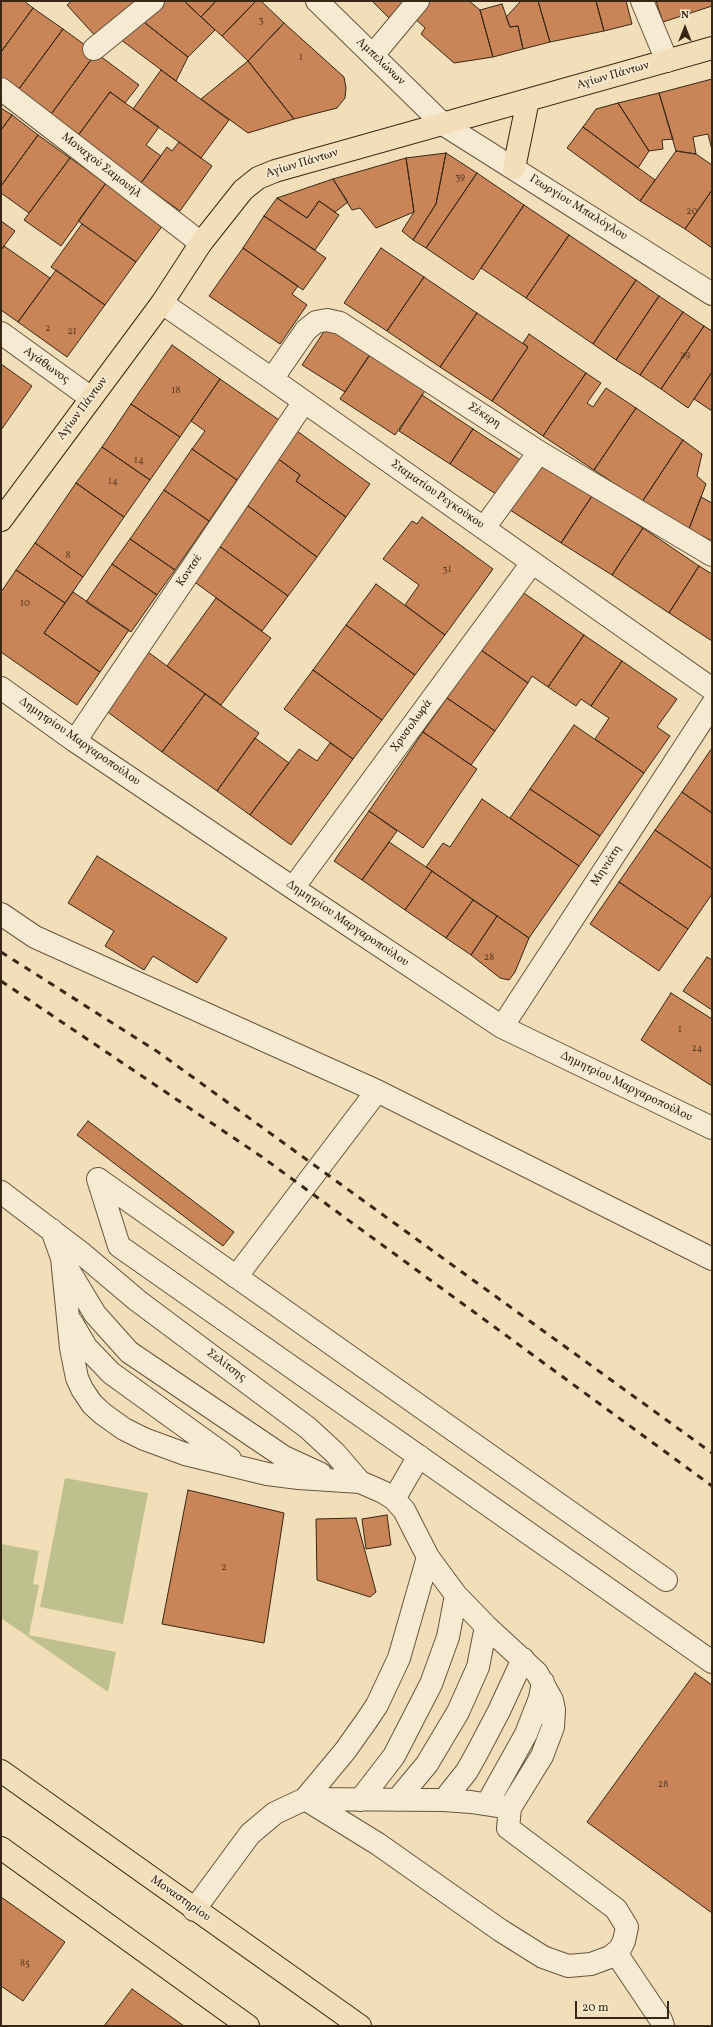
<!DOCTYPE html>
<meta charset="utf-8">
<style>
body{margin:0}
#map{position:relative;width:713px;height:2027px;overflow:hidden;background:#f3deba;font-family:Vollkorn,serif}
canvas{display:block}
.frame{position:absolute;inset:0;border:2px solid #372715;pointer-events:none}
.north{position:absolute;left:665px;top:8px;width:40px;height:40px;-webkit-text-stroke:3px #f7ead2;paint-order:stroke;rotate:0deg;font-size:11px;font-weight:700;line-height:16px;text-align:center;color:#372715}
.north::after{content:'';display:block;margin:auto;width:14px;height:18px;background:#372715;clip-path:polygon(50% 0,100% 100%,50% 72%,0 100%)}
.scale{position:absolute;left:575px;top:2001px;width:94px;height:18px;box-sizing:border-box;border:2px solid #372715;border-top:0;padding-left:5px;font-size:12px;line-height:14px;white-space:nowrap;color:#372715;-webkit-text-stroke:3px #f7ead2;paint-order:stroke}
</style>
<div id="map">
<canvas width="713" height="2027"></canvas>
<div class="frame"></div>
<div class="north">N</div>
<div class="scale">20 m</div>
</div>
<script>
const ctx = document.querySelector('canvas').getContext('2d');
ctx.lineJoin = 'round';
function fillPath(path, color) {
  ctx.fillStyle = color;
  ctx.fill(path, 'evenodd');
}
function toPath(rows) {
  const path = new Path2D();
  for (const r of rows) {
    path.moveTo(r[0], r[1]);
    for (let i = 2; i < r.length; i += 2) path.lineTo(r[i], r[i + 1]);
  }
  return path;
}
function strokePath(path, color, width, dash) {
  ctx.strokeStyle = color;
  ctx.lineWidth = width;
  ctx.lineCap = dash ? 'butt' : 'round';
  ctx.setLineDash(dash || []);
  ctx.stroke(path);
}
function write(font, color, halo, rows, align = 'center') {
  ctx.font = font + ' Vollkorn,serif';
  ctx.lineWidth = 3.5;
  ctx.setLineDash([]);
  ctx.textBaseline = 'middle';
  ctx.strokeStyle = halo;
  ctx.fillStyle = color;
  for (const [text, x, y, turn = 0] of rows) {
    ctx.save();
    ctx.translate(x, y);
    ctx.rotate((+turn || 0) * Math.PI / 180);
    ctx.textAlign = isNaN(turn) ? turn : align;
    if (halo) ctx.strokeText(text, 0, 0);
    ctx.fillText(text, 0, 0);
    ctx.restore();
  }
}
const green = toPath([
 [65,1478,148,1493,123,1624,40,1607],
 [1,1544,39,1551,33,1584,39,1585,29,1635,116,1652,108,1692,1,1618]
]);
const building = toPath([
 [1,1,24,1,33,8,1,52,1,1],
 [72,1,139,1,98,39,67,5,72,1],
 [163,1,184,1,215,30,188,57,140,19,163,1],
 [184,1,216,1,201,17,184,1],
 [216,1,256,1,222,36,201,17,216,1],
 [256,1,261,1,284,23,248,61,222,36,256,1],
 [372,1,410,1,391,20,372,1],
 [420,1,469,1,480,10,493,57,454,63,421,34,425,28,409,13,420,1],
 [521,1,538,1,550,42,523,49,518,26,510,27,506,17,521,1],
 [538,1,596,1,604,31,550,42,538,1],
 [596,1,626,1,632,24,604,31,596,1],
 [656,1,712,1,712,6,663,22,656,1],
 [502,4,510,27,518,26,523,49,493,57,480,10,502,4],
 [33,8,63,29,16,93,1,82,1,52,33,8],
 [140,19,188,57,176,81,116,36,140,19],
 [284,23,344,77,346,88,345,98,337,108,294,119,248,61,284,23],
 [63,29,96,53,49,117,16,93,63,29],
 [96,53,139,85,125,103,110,92,77,137,49,117,96,53],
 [248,61,294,119,248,133,201,99,248,61],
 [161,70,229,120,201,158,133,109,161,70],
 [712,79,712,150,708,134,693,137,696,154,676,151,659,93,712,79],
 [110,92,159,127,146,145,161,156,141,183,77,137,110,92],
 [659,93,673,139,662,140,663,149,649,151,618,103,659,93],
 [618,103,649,151,638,168,583,127,596,109,618,103],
 [1,108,12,115,1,130,1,108],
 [12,115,38,135,1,186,1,130,12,115],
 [583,127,655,180,640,201,567,148,583,127],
 [38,135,70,158,29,213,1,193,1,186,38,135],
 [179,142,212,166,180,211,141,183,167,147,172,151,179,142],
 [676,151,696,154,712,165,712,190,685,229,640,201,676,151],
 [446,153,477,173,426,248,413,240,436,204,446,153],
 [446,153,436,204,413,240,402,231,414,212,406,158,446,153],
 [70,158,106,183,61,246,24,220,70,158],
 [406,158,414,212,376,228,360,208,352,210,333,179,406,158],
 [477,173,524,205,473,280,426,248,477,173],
 [333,179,348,202,335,212,319,201,307,218,277,198,333,179],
 [106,183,163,225,136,262,78,221,106,183],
 [712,190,712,248,685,229,712,190],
 [277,198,307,218,319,201,339,215,315,250,264,216,277,198],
 [524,205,569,235,526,298,481,268,524,205],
 [264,216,326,258,303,290,243,248,264,216],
 [1,221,15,231,1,250,1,221],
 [82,224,136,262,105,305,51,267,82,224],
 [569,235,636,280,593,344,526,298,569,235],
 [4,246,50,278,18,322,1,310,1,250,4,246],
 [243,248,298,286,292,294,307,305,280,344,209,296,243,248],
 [381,248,424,277,387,331,344,303,381,248],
 [56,270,105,305,67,357,18,322,56,270],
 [424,277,477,313,440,367,387,331,424,277],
 [636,280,659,296,616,360,593,344,636,280],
 [659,296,683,312,640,375,616,360,659,296],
 [683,312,704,326,661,389,640,375,683,312],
 [477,313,528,347,492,401,440,367,477,313],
 [704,326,712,331,712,372,688,408,661,389,704,326],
 [327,327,370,354,345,392,302,365,327,327],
 [529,334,586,373,543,436,492,401,528,347,523,343,529,334],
 [172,345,220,379,180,437,131,404,172,345],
 [374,349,429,385,395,435,340,399,374,349],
 [1,364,32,386,1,430,1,364],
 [712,372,712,411,694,399,712,372],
 [586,373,601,383,587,403,593,407,606,388,636,408,594,470,543,436,586,373],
 [220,379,279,420,237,480,192,449,205,431,191,421,220,379],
 [422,395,473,429,450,464,399,431,422,395],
 [131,404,180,437,150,480,102,447,131,404],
 [636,408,683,440,642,502,594,470,636,408],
 [473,429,525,463,502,498,450,464,473,429],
 [297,431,370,484,346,517,296,481,300,475,277,458,297,431],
 [683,440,702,454,697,476,706,484,689,529,642,502,683,440],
 [102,447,150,480,124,517,76,483,102,447],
 [192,449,237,480,209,521,164,490,192,449],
 [277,458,300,475,296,481,346,517,317,557,244,503,277,458],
 [538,460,592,496,561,543,507,508,538,460],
 [76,483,124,517,83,577,35,543,76,483],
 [164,490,209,521,175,570,130,539,164,490],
 [592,496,643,528,612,575,561,543,592,496],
 [701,497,712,503,712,541,689,529,701,497],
 [244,503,317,557,288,596,215,543,244,503],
 [422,517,493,569,445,635,405,605,419,585,383,559,412,521,417,524,422,517],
 [643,528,699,566,669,613,612,575,643,528],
 [130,539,175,570,157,595,112,564,130,539],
 [35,543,83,577,65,603,16,570,35,543],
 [215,543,288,596,262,631,189,578,215,543],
 [112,564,157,595,131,632,86,602,112,564],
 [699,566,712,574,712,641,669,613,699,566],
 [16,570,65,603,44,633,100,672,77,705,1,652,1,592,16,570],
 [376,584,445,635,415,675,346,625,376,584],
 [521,591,584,635,548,687,532,676,528,683,481,650,521,591],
 [73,592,129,630,100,672,44,633,73,592],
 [216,598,271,638,221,705,167,666,216,598],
 [346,625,415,675,382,720,313,670,346,625],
 [584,635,622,661,591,706,581,699,576,706,548,687,584,635],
 [481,650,528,683,495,731,447,698,481,650],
 [148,652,205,694,162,752,105,710,148,652],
 [622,661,677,699,657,727,670,736,644,773,595,739,609,718,591,706,622,661],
 [313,670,382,720,353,759,284,709,313,670],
 [205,694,259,733,217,791,162,752,205,694],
 [447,698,495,731,471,765,423,732,447,698],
 [574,725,644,773,600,836,530,789,574,725],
 [423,732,477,769,423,848,369,811,423,732],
 [255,738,289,763,250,815,217,791,255,738],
 [330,743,353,759,291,845,250,815,299,749,317,761,330,743],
 [712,748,712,813,682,792,712,748],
 [530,789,600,836,579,866,510,818,530,789],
 [682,792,712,813,712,869,655,830,682,792],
 [482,799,579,866,529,938,426,867,443,843,450,847,482,799],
 [369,811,397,831,362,880,334,861,369,811],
 [655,830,712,869,712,894,688,929,619,882,655,830],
 [389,842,432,871,405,910,362,880,389,842],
 [97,856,227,938,197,983,153,956,144,970,105,946,114,931,68,903,97,856],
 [432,871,473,900,446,938,405,910,432,871],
 [619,882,688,929,659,971,590,924,619,882],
 [473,900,497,916,471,955,446,938,473,900],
 [497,916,529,938,515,972,509,980,500,978,471,955,497,916],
 [707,957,712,960,712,1010,683,991,707,957],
 [671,993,712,1019,712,1086,641,1040,671,993],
 [88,1121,234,1232,223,1246,77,1135,88,1121],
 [188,1490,284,1513,264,1643,162,1624,188,1490],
 [387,1515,391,1545,366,1549,362,1519,387,1515],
 [356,1518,376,1592,370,1597,317,1580,316,1519,356,1518],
 [695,1673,712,1685,712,1913,587,1822,695,1673],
 [1,1897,65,1942,23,2001,1,1986,1,1897],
 [132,1989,184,2026,104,2026,132,1989]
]);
const minor = toPath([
 [317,1,443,124,712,294],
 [642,1,667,61],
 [94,49,153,1],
 [373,55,418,1],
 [1,89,201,243],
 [162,303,272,379,712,689],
 [1,333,91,398],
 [272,379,306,330,316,322,327,320,340,323,539,452,712,555],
 [484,528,539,452],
 [1,688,75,741,293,888,502,1027,712,1128],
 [75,741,304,402],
 [293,888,532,563],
 [1,914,35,937,377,1091],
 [502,1027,712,705],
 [98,1179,119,1246,712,1662],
 [98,1179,666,1580],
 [1,1192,80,1252,138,1301,308,1428,335,1453,360,1482],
 [52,1230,62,1258,71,1348,77,1378,82,1389,92,1404,103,1414,124,1429,144,1439,185,1454,267,1474,299,1478,360,1482,383,1492,394,1499,404,1510,428,1557,456,1595,486,1626,537,1673,552,1700,554,1710,553,1727,542,1756,510,1808,508,1828,616,1909,627,1927,624,1941,620,1949,610,1957,591,1964,568,1966,543,1957,500,1930,378,1844,305,1799],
 [66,1266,95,1314,129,1352,284,1457,321,1474],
 [236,1277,377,1091,712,1259],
 [72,1323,86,1347,111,1373,230,1459],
 [394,1499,419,1456],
 [308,1799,444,1800,471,1802,510,1808],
 [360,1800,394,1756,431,1684,448,1637,456,1595],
 [397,1800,427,1764,458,1712,478,1667,486,1626],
 [444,1800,467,1771,477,1753,499,1711,523,1659],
 [487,1804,526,1734,540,1698,543,1682],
 [194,1910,250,1834,275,1813,305,1799,345,1751,367,1720,377,1705,399,1658,428,1557],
 [616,1953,661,2020,663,2026]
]);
const major = toPath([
 [514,168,528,100],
 [1,520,162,303,201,243,243,190,258,178,275,171,712,48],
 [1,1771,360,2026],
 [1,1848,248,2026]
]);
const rail = toPath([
 [1,952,158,1052,712,1453],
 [1,981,262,1157,712,1486]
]);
const numberNames = [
 ["3",261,21],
 ["1",301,58],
 ["39",460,178],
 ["20",692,212],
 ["2",48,329],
 ["21",72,332],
 ["29",685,356],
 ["18",176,391],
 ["14",139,461],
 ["14",113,482],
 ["8",68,556],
 ["31",447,570],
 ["10",25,604],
 ["28",489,958],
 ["1",680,1030],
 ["24",697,1049],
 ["2",224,1568],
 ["28",663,1785],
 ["85",25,1964]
];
const streetNames = [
 ["Αμπελώνων",380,62,44],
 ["Αγίων Πάντων",613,76,-16],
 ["Αγίων Πάντων",302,164,-17],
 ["Μοναχού Σαμουήλ",101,166,38],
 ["Γεωργίου Μπαλόγλου",578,208,32],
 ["Αγάθωνος",46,366,36],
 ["Αγίων Πάντων",83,409,-53],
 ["Σέκερη",484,416,33],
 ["Σταματίου Ρεγκούκου",437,495,35],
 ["Κοντσέ",190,571,-56],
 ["Χρυσολωρά",412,726,-54],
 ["Δημητρίου Μαργαροπούλου",79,742,35],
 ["Μηνιάτη",607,866,-57],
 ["Δημητρίου Μαργαροπούλου",347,924,34],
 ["Δημητρίου Μαργαροπούλου",626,1087,26],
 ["Σελίτσης",226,1366,37],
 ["Μοναστηρίου",180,1899,35]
];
fillPath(green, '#bec08d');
fillPath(building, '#c98558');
strokePath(building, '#372715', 1);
strokePath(minor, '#66553e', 24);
strokePath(major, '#372715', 24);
strokePath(minor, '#f7ead2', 22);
strokePath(major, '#f3deba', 22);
strokePath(rail, '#372715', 3, [7, 7]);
write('10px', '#5c3e26', null, numberNames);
write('12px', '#372715', '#f7ead2', streetNames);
</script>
